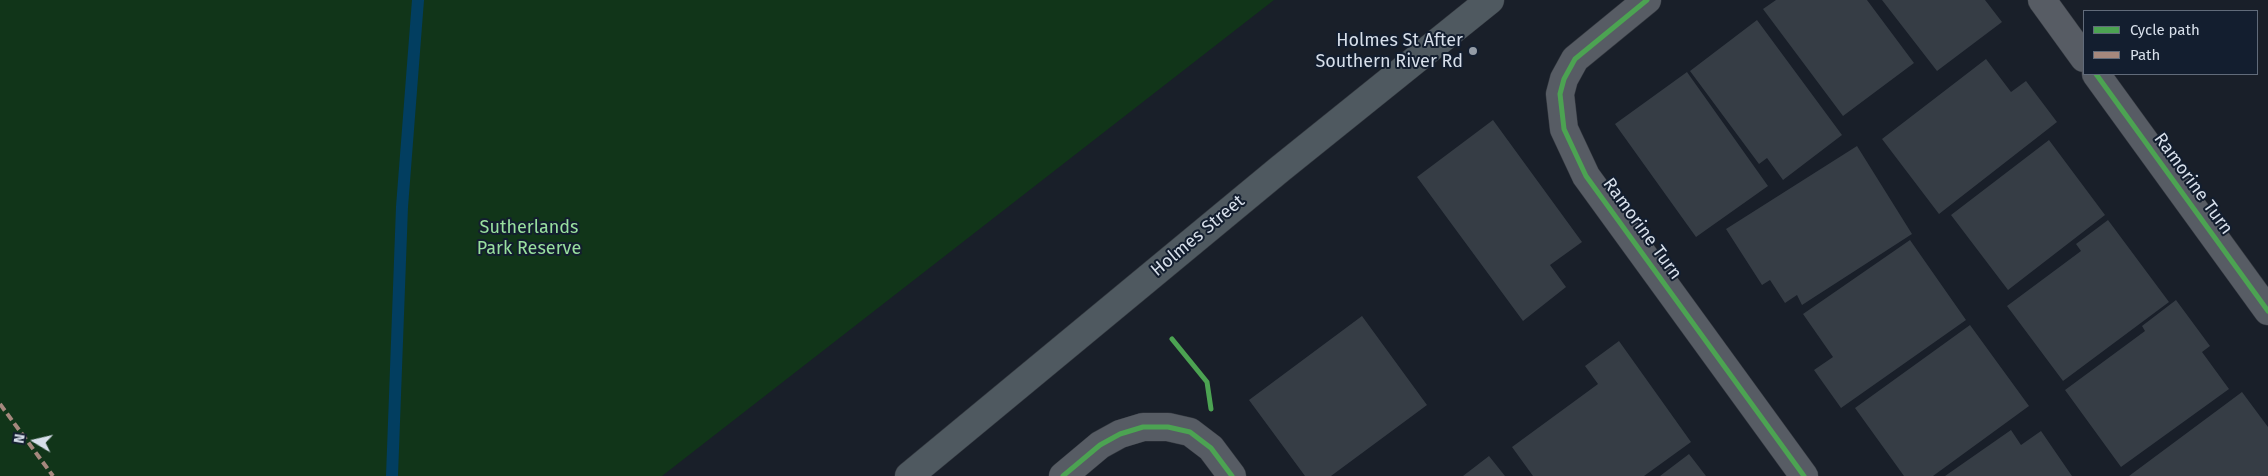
<!DOCTYPE html>
<style>
body{margin:0}
#map{position:relative;width:2268px;height:476px;overflow:hidden;background:#191f29;font-family:"Fira Sans",sans-serif}
canvas{display:block}
.legend{position:absolute;left:2083px;top:10px;width:175px;height:65px;box-sizing:border-box;background:#131e2f;border:1px solid #616b7a;margin:0;padding:6px 9px;list-style:none;font-size:15px;color:#d7dfea}
.legend li{display:flex;align-items:center;gap:10px;height:25px}
.legend b{width:25px;border:1px solid #616b7a}
.north{position:absolute;left:10px;top:416px;width:50px;height:50px;-webkit-text-stroke:4px #131e2f;paint-order:stroke;rotate:279deg;font-size:14px;font-weight:700;line-height:20px;text-align:center;color:#d7dfea}
.north::after{content:'';display:block;margin:auto;width:18px;height:22px;background:#d7dfea;clip-path:polygon(50% 0,100% 100%,50% 72%,0 100%)}
</style>
<div id="map">
<canvas width="2268" height="476"></canvas>
<ul class="legend">
<li><b style="height:6px;background:#4ca352"></b>Cycle path</li>
<li><b style="height:6px;background:#a5887d"></b>Path</li>
</ul>
<div class="north">N</div>
</div>
<script>
const ctx = document.querySelector('canvas').getContext('2d');
ctx.lineJoin = 'round';
function fillPath(path, color) {
  ctx.fillStyle = color;
  ctx.fill(path, 'evenodd');
}
function toPath(rows) {
  const path = new Path2D();
  for (const r of rows) {
    path.moveTo(r[0], r[1]);
    for (let i = 2; i < r.length; i += 2) path.lineTo(r[i], r[i + 1]);
  }
  return path;
}
function strokePath(path, color, width, dash) {
  ctx.strokeStyle = color;
  ctx.lineWidth = width;
  ctx.lineCap = dash ? 'butt' : 'round';
  ctx.setLineDash(dash || []);
  ctx.stroke(path);
}
function write(font, color, halo, rows, align = 'center') {
  ctx.font = font + ' "Fira Sans",sans-serif';
  ctx.lineWidth = 4;
  ctx.setLineDash([]);
  ctx.textBaseline = 'middle';
  ctx.strokeStyle = halo;
  ctx.fillStyle = color;
  for (const [text, x, y, turn = 0] of rows) {
    ctx.save();
    ctx.translate(x, y);
    ctx.rotate((+turn || 0) * Math.PI / 180);
    ctx.textAlign = isNaN(turn) ? turn : align;
    if (halo) ctx.strokeText(text, 0, 0);
    ctx.fillText(text, 0, 0);
    ctx.restore();
  }
}
const green = toPath([
 [0,0,1274,0,662,476,0,476]
]);
const stream = toPath([
 [392,476,402,207,418,0]
]);
const building = toPath([
 [1776,0,1867,0,1914,63,1843,116,1763,9],
 [1882,0,1985,0,2002,22,1937,71],
 [1757,20,1842,135,1783,180,1767,158,1759,164,1690,71],
 [1986,59,2011,92,2026,81,2057,122,1939,214,1882,139],
 [1687,72,1768,186,1696,237,1615,124],
 [1493,120,1582,242,1550,265,1566,287,1523,321,1417,177],
 [2049,140,2105,215,2008,290,1951,215],
 [1857,146,1912,234,1802,305,1797,295,1785,303,1770,280,1762,285,1726,229],
 [2108,220,2169,302,2063,381,2007,306,2081,251,2076,244],
 [1910,240,1966,320,1841,408,1814,370,1833,357,1803,314],
 [2176,300,2210,346,2202,352,2229,389,2121,467,2065,390,2145,331,2142,326],
 [1362,316,1427,405,1331,476,1305,476,1249,400],
 [1970,325,2029,406,1933,476,1904,476,1855,408],
 [1619,341,1691,442,1644,476,1533,476,1512,447,1598,384,1585,366],
 [2242,392,2268,427,2268,476,2129,476],
 [2011,430,2021,445,2041,431,2072,476,1945,476],
 [1689,454,1706,476,1660,476],
 [1489,456,1505,476,1463,476]
]);
const minor = toPath([
 [1647,0,1575,59,1564,79,1560,94,1564,129,1586,176,1804,476],
 [2042,0,2084,58],
 [2096,74,2268,311],
 [1063,476,1100,445,1120,434,1143,427,1168,427,1190,432,1211,448,1232,476]
]);
const major = toPath([
 [909,476,1280,169,1490,0]
]);
const quiet = toPath([
 [0,404,53,476]
]);
const cycleway = toPath([
 [1647,0,1575,59,1564,79,1560,94,1564,129,1586,176,1804,476],
 [2096,74,2268,311],
 [1172,339,1207,382,1211,409],
 [1063,476,1100,445,1120,434,1143,427,1168,427,1190,432,1211,448,1232,476]
]);
const markers = [
 [1473,51,5,"#949ca6"]
];
const poiNames = [
 ["Holmes St After",1463,41],
 ["Southern River Rd",1463,62]
];
const streetNames = [
 ["Ramorine Turn",2193,184,54],
 ["Ramorine Turn",1642,229,54],
 ["Holmes Street",1198,236,-40]
];
const parkNames = [
 ["Sutherlands",529,228],
 ["Park Reserve",529,249]
];
fillPath(green, '#113519');
strokePath(stream, '#023e60', 12);
fillPath(building, '#363d45');
strokePath(minor, '#343940', 29);
strokePath(major, '#343940', 29);
strokePath(minor, '#575c64', 28);
strokePath(major, '#4f5960', 28);
strokePath(quiet, '#a5887d', 4, [8, 4]);
strokePath(cycleway, '#4ca352', 5);
for (const [x, y, r, color] of markers) {
  const dot = new Path2D();
  dot.arc(x, y, r, 0, 2 * Math.PI);
  ctx.fillStyle = color;
  ctx.fill(dot);
  strokePath(dot, '#131e2f', 2);
}
write('18px', '#d7dfea', '#131e2f', poiNames, 'right');
write('18px', '#d7dfea', '#131e2f', streetNames);
write('18px', '#99e09f', '#131e2f', parkNames);
</script>
